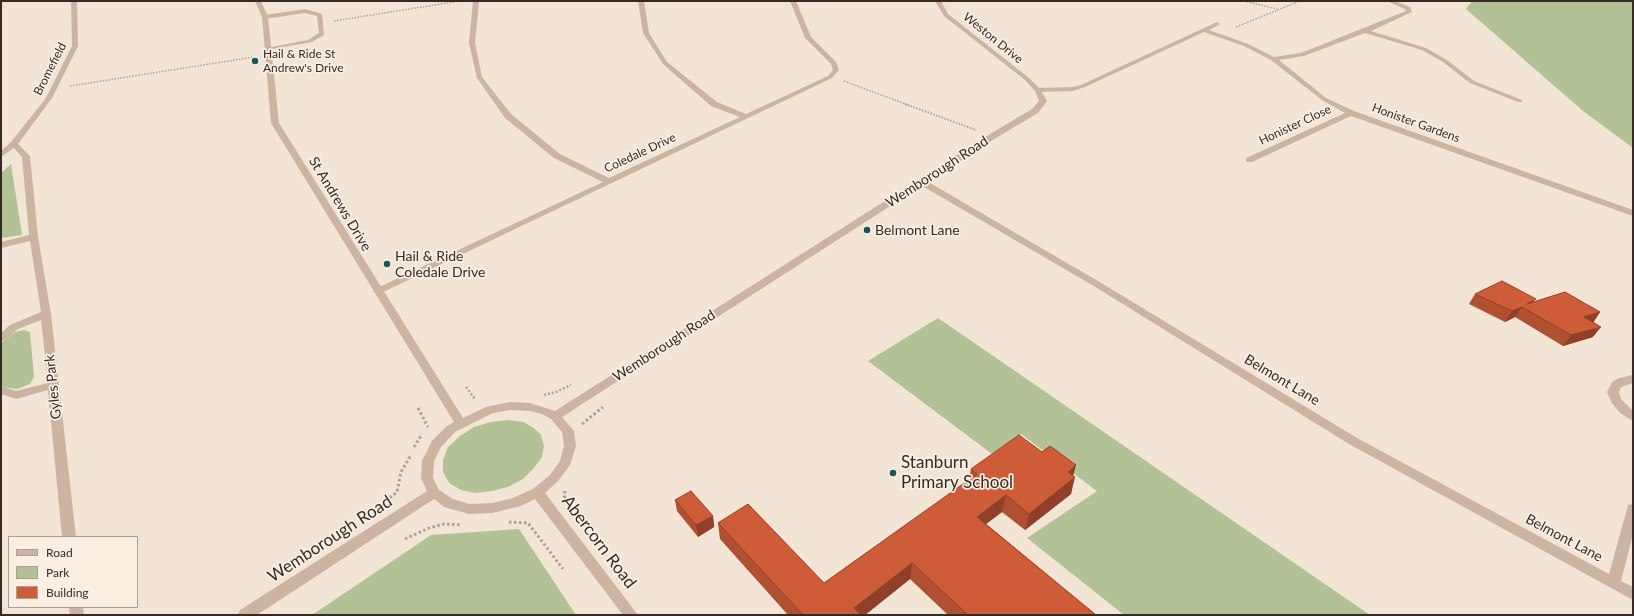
<!DOCTYPE html>
<style>
body{margin:0}
#map{position:relative;width:1634px;height:616px;overflow:hidden;background:#f2e5d6;font-family:Lato,sans-serif}
canvas{display:block}
.frame{position:absolute;inset:0;border:2px solid #352a25;pointer-events:none}
.legend{position:absolute;left:8px;top:536px;width:130px;height:72px;box-sizing:border-box;background:#faefe2;border:1px solid #aba096;margin:0;padding:5px 7px;list-style:none;font-size:12px;color:#352a25}
.legend li{display:flex;align-items:center;gap:8px;height:20px}
.legend b{width:20px;border:1px solid #aba096}
</style>
<div id="map">
<canvas width="1634" height="616"></canvas>
<div class="frame"></div>
<ul class="legend">
<li><b style="height:5px;background:#cbb4a2"></b>Road</li>
<li><b style="height:11px;background:#b3c296"></b>Park</li>
<li><b style="height:11px;background:#ce5c39"></b>Building</li>
</ul>
</div>
<script>
const ctx = document.querySelector('canvas').getContext('2d');
ctx.lineJoin = 'round';
function fillPath(path, color) {
  ctx.fillStyle = color;
  ctx.fill(path, 'evenodd');
}
function toPath(rows) {
  const path = new Path2D();
  for (const r of rows) {
    path.moveTo(r[0], r[1]);
    for (let i = 2; i < r.length; i += 2) path.lineTo(r[i], r[i + 1]);
  }
  return path;
}
function strokePath(path, color, width, dash) {
  ctx.strokeStyle = color;
  ctx.lineWidth = width;
  ctx.lineCap = dash ? 'butt' : 'round';
  ctx.setLineDash(dash || []);
  ctx.stroke(path);
}
function write(font, color, halo, rows, align = 'center') {
  ctx.font = font + ' Lato,sans-serif';
  ctx.lineWidth = 3.5;
  ctx.setLineDash([]);
  ctx.textBaseline = 'middle';
  ctx.strokeStyle = halo;
  ctx.fillStyle = color;
  for (const [text, x, y, turn = 0] of rows) {
    ctx.save();
    ctx.translate(x, y);
    ctx.rotate((+turn || 0) * Math.PI / 180);
    ctx.textAlign = isNaN(turn) ? turn : align;
    if (halo) ctx.strokeText(text, 0, 0);
    ctx.fillText(text, 0, 0);
    ctx.restore();
  }
}
const green = toPath([
 [1472,1,1633,1,1633,148,1583,111,1466,9],
 [11,164,22,235,1,238,1,173],
 [938,318,1370,615,1124,615,1027,538,1097,491,1021,434,992,454,868,361],
 [24,330,30,332,34,377,30,384,17,389,3,387,1,385,1,343,15,332],
 [508,420,523,422,534,428,541,435,544,446,542,457,534,468,523,479,508,487,492,491,475,493,461,490,449,483,443,472,443,460,448,447,460,436,474,427,491,422],
 [519,529,576,615,312,615,431,535]
]);
const pathFar3 = toPath([
 [1244,1,1277,9],
 [334,21,460,1],
 [1236,27,1300,1],
 [844,81,908,105],
 [70,86,254,57]
]);
const pathFar2 = toPath([
 [905,104,976,130]
]);
const pathFar1 = toPath([
 [466,387,475,399],
 [544,395,556,392,571,385]
]);
const path = toPath([
 [418,408,428,427],
 [582,424,603,407],
 [414,447,422,434],
 [565,491,564,496,577,513],
 [382,504,397,492,401,472,411,455],
 [509,522,528,523,563,569],
 [405,539,429,528,444,524,462,525]
]);
const service = toPath([
 [305,9,322,14,324,35,312,42,266,50,266,48,308,40,319,33,317,16,305,13,265,19,262,17,265,15,305,9]
]);
const minor = toPath([
 [71,1,77,1,78,46,52,98,18,144,30,156,38,237,51,314,76,537,62,537,48,390,16,399,1,394,1,386,16,391,48,383,41,320,18,329,5,340,1,341,1,333,10,325,41,312,30,241,1,248,1,242,29,235,22,157,14,148,1,157,1,151,11,142,46,98,72,46,71,1],
 [473,1,479,1,475,43,482,77,511,114,560,154,609,178,740,117,711,106,663,64,643,33,638,1,644,1,649,33,667,62,717,102,746,114,828,76,833,70,831,64,805,38,790,1,796,1,811,37,836,62,839,70,832,78,381,293,375,293,373,291,375,289,603,182,554,158,505,118,477,78,469,43,473,1],
 [1387,1,1395,1,1410,7,1412,12,1371,31,1426,48,1447,60,1474,81,1522,100,1522,102,1518,102,1470,83,1443,62,1422,50,1365,33,1304,56,1279,60,1326,98,1354,111,1633,210,1633,216,1351,116,1252,162,1246,162,1246,158,1345,113,1322,100,1271,60,1244,46,1204,32,1085,87,1073,91,1038,92,1035,90,1038,88,1073,87,1081,85,1217,22,1220,24,1219,25,1209,30,1248,44,1274,57,1301,53,1406,11,1405,9,1387,1],
 [919,180,925,180,1103,284,1357,438,1609,574,1627,509,1628,505,1633,504,1633,534,1621,581,1633,587,1633,600,1349,444,1097,288,919,184,919,180],
 [1633,375,1633,383,1621,387,1619,392,1621,399,1633,411,1633,421,1620,413,1612,403,1607,392,1612,382,1619,378,1633,375],
 [69,607,83,607,84,615,70,615,69,607]
]);
const tertiary = toPath([
 [255,1,261,1,268,17,279,123,463,418,486,407,510,402,530,403,555,411,990,134,1032,109,1039,101,1035,91,1025,80,944,16,935,1,941,1,948,14,1029,78,1040,89,1047,101,1038,113,996,138,562,417,574,431,576,446,570,465,558,481,545,493,638,615,623,615,535,499,521,506,492,513,469,514,444,507,434,499,257,615,238,615,240,610,427,491,421,478,422,461,432,441,447,426,454,422,271,123,262,17,255,1],
 [510,410,530,411,542,414,551,419,562,432,564,446,560,461,550,475,533,489,513,498,492,503,469,504,453,499,439,490,433,478,434,461,441,447,455,432,493,413,510,410]
]);
const wall = toPath([
 [1475,294,1535,301,1600,312,1593,322,1593,337,1563,346,1515,317,1505,322,1469,304],
 [971,469,1073,476,1071,494,1025,530,1002,512,986,524,1096,615,948,615,910,579,865,615,788,615,720,539,718,523,824,583,969,480],
 [675,500,713,516,714,527,698,537,677,511]
]);
const shadedWall = toPath([
 [1522,307,1515,317,1505,322,1512,311],
 [1600,312,1593,323,1584,317],
 [1601,327,1593,337,1563,346,1571,335],
 [1076,465,1072,480,1075,477,1071,494,1025,530,1029,514,1068,472],
 [1006,495,1002,512,974,533,977,517],
 [713,516,714,527,698,537,696,525],
 [912,563,910,579,865,615,854,615,854,608]
]);
const building = toPath([
 [1502,281,1536,299,1527,304,1565,292,1600,312,1584,317,1601,327,1571,335,1522,307,1512,311,1475,294,1502,281],
 [1019,435,1042,452,1050,446,1076,465,1068,472,1075,477,1029,514,1006,495,977,517,1096,615,968,615,912,563,854,608,861,615,803,615,718,523,748,504,824,583,977,474,971,469,1019,435],
 [691,491,713,516,696,525,675,500,691,491]
]);
const markers = [
 [255,61,4,"#185558"],
 [867,230,4,"#185558"],
 [387,264,4,"#185558"],
 [893,473,4,"#185558"]
];
const farStreetnames = [
 ["Weston Drive",993,38,39],
 ["Bromefield",50,69,-63],
 ["Honister Gardens",1416,123,20],
 ["Honister Close",1295,125,-25],
 ["Coledale Drive",640,153,-25]
];
const farPoinames = [
 ["Hail & Ride St",263,54],
 ["Andrew's Drive",263,68]
];
const streetNames = [
 ["Wemborough Road",937,172,-33],
 ["St Andrews Drive",340,204,59],
 ["Wemborough Road",664,346,-33],
 ["Belmont Lane",1282,380,31],
 ["Gyles Park",53,387,-96],
 ["Belmont Lane",1564,538,28]
];
const poiNames = [
 ["Belmont Lane",875,230],
 ["Hail & Ride",395,256],
 ["Coledale Drive",395,272]
];
const nearPoinames = [
 ["Stanburn",901,463],
 ["Primary School",901,483]
];
const nearStreetnames = [
 ["Wemborough Road",330,539,-33],
 ["Abercorn Road",599,542,53]
];
fillPath(green, '#b3c296');
strokePath(pathFar3, '#b69e8c', 1.5, [1.5, 1.5]);
strokePath(pathFar2, '#b69e8c', 2, [1.5, 1.5]);
strokePath(pathFar1, '#b69e8c', 2.5, [2, 2]);
strokePath(path, '#b69e8c', 3, [2.5, 2.5]);
fillPath(service, '#cbb4a2');
fillPath(minor, '#cbb4a2');
fillPath(tertiary, '#cbb4a2');
fillPath(wall, '#b14f31');
fillPath(shadedWall, '#904028');
fillPath(building, '#ce5c39');
strokePath(building, '#904028', 1);
for (const [x, y, r, color] of markers) {
  const dot = new Path2D();
  dot.arc(x, y, r, 0, 2 * Math.PI);
  ctx.fillStyle = color;
  ctx.fill(dot);
  strokePath(dot, '#faefe2', 1.5);
}
write('12px', '#352a25', '#faefe2', farStreetnames);
write('12px', '#352a25', '#faefe2', farPoinames, 'left');
write('14px', '#352a25', '#faefe2', streetNames);
write('14px', '#352a25', '#faefe2', poiNames, 'left');
write('17px', '#352a25', '#faefe2', nearPoinames, 'left');
write('17px', '#352a25', '#faefe2', nearStreetnames);
</script>
